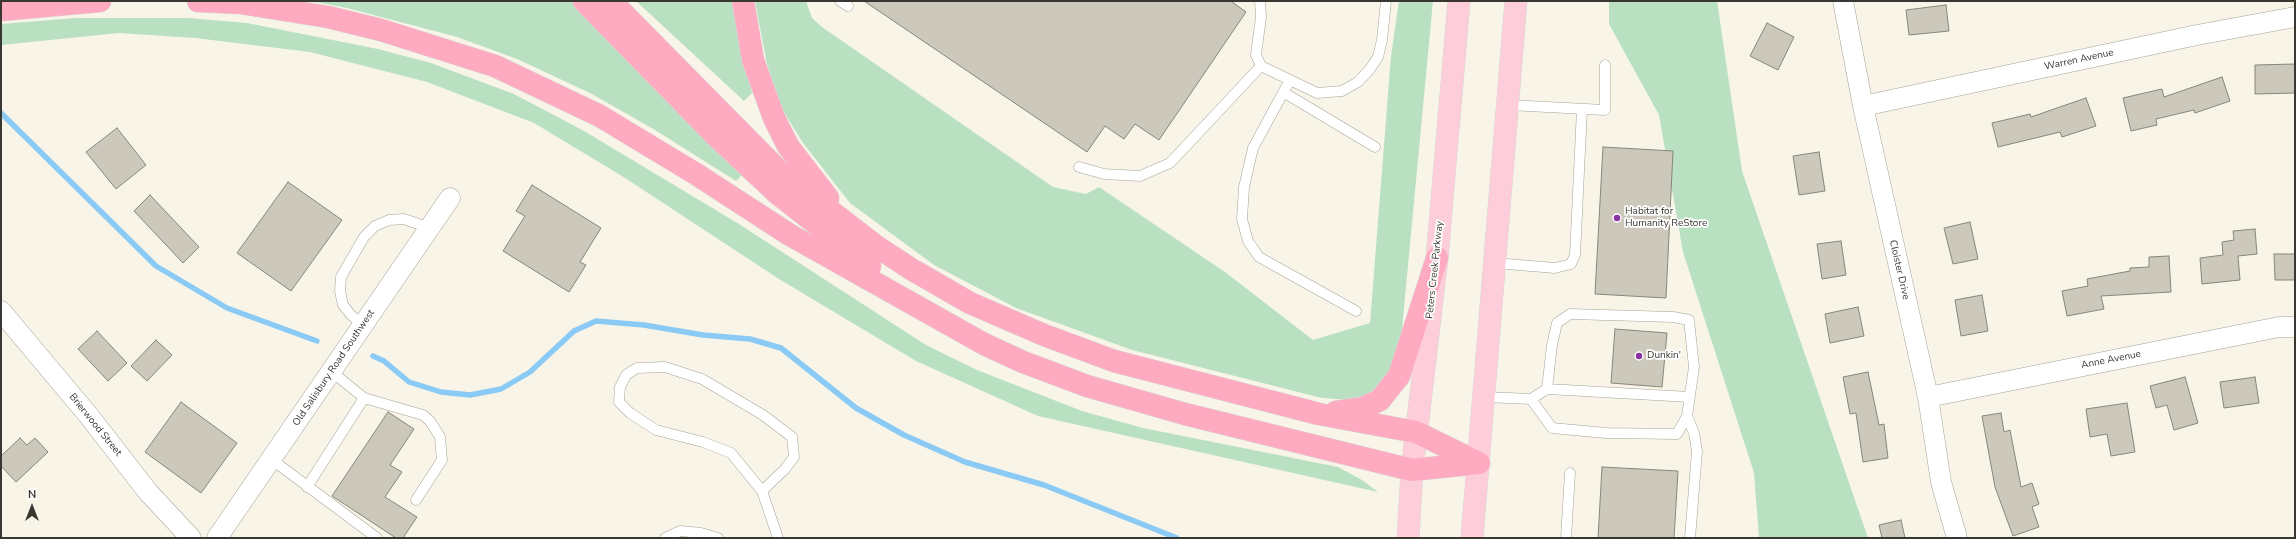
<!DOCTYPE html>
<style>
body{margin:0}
#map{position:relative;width:2296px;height:539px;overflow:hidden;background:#f8f5e8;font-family:"Nunito Sans",sans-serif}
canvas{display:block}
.frame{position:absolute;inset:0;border:2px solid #383732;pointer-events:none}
.north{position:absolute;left:12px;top:487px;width:40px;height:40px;-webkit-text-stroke:3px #fff;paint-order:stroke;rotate:0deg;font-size:11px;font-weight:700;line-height:16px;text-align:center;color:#383732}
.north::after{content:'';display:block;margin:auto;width:14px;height:18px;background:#383732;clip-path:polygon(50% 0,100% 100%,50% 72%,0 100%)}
</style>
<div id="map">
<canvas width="2296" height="539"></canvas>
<div class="frame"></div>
<div class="north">N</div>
</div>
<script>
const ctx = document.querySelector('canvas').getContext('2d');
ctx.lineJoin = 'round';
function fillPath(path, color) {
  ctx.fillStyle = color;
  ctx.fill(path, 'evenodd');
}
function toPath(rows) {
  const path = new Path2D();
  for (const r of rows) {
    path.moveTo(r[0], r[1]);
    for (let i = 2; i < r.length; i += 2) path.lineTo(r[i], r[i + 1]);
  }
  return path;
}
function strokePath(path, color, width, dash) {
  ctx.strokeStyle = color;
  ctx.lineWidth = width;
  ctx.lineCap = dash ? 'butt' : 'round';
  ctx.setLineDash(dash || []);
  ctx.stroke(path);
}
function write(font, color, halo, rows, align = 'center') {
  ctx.font = font + ' "Nunito Sans",sans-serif';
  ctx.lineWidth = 3.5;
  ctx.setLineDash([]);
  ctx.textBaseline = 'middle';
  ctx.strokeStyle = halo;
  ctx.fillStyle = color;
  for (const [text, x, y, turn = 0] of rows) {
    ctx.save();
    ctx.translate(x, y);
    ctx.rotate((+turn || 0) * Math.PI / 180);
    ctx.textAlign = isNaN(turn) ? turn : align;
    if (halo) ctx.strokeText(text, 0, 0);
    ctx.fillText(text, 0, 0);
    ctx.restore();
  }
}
const green = toPath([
 [310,1,574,1,743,174,736,181,655,130,592,94,517,59,457,37,347,8],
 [636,1,735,1,752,93,744,101],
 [755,1,806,1,812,18,822,27,1053,187,1086,194,1099,187,1225,272,1313,340,1370,323,1391,56,1399,1,1433,1,1402,329,1394,369,1375,395,1350,400,1322,398,1132,350,1016,308,934,265,850,203,803,143,782,109,767,64],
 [1609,1,1717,1,1742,171,1868,538,1759,538,1754,473,1683,252,1659,115,1609,24],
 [76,18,188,18,247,23,378,49,431,63,514,94,584,131,739,224,926,345,977,370,1082,411,1143,428,1338,467,1362,480,1378,492,1038,416,916,361,779,279,622,176,534,123,427,82,310,52,195,38,119,33,1,45,1,24]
]);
const stream = toPath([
 [1,113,156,266,227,308,317,341],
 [373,356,384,361,409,382,441,392,470,395,501,389,530,372,574,331,596,321,644,325,703,335,750,339,781,348,856,408,904,435,965,462,1044,485,1177,538]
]);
const building = toPath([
 [864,1,1231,1,1246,12,1159,140,1135,124,1124,139,1105,126,1087,152,864,1],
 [1946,5,1949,31,1909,35,1906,10,1946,5],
 [1767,23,1794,37,1778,70,1750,56,1767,23],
 [2295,64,2295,93,2255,94,2255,65,2295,64],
 [2222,77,2230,101,2195,113,2194,110,2156,119,2157,125,2131,131,2123,98,2162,89,2164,97,2222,77],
 [2086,98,2096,126,2062,137,2060,132,1998,147,1992,123,2030,114,2031,117,2086,98],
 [117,128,146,165,116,189,86,152,117,128],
 [1603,147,1673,151,1666,298,1595,294,1603,147],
 [1819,152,1825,191,1799,195,1793,156,1819,152],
 [288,182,342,220,291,291,237,253,288,182],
 [532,185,601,228,580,262,586,265,569,292,503,251,525,216,516,211,532,185],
 [150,195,199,247,183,263,134,211,150,195],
 [1970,222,1978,259,1953,264,1944,228,1970,222],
 [2255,229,2257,254,2238,256,2240,280,2202,284,2200,258,2223,255,2222,242,2234,240,2233,231,2255,229],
 [1841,241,1846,275,1822,279,1817,244,1841,241],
 [2274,254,2295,254,2295,280,2275,280,2274,254],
 [2169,256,2171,292,2101,296,2104,309,2067,316,2062,291,2088,286,2087,279,2130,271,2130,268,2149,267,2149,257,2169,256],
 [1982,295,1988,331,1961,336,1955,300,1982,295],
 [1858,307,1864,336,1830,343,1825,314,1858,307],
 [1615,329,1667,333,1662,387,1611,383,1615,329],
 [97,331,127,363,108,381,78,349,97,331],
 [156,340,172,355,147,381,131,366,156,340],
 [1868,372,1879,425,1884,424,1888,458,1863,462,1856,413,1850,414,1843,377,1868,372],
 [2185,377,2198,423,2174,430,2167,405,2156,408,2150,386,2185,377],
 [2255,377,2259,403,2224,408,2220,382,2255,377],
 [181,402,237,443,201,493,145,452,181,402],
 [2127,403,2135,452,2111,456,2107,434,2090,437,2086,409,2127,403],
 [388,412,414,429,390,465,402,472,385,497,417,517,403,538,396,538,332,496,388,412],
 [2001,413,2004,432,2010,430,2021,487,2032,483,2039,504,2032,507,2039,527,2013,536,1995,487,1982,416,2001,413],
 [20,438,27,445,35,438,48,452,16,482,1,466,1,456,20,438],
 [1602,467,1678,471,1674,538,1598,538,1602,467],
 [1901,520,1905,538,1882,538,1879,525,1901,520]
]);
const service = toPath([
 [840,1,848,6],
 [1260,1,1261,17,1256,55,1261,66,1317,93,1342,91,1358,82,1370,69,1378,57,1382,40,1386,1],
 [1290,80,1253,148,1244,187,1242,219,1248,241,1259,257,1356,311],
 [1283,92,1375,147],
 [1508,105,1605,110,1605,65],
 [1079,167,1104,174,1140,176,1170,163,1261,66],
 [1495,263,1555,268,1571,264,1575,255,1582,109],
 [363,325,351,315,343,305,340,291,341,277,364,237,375,226,389,220,404,219,430,228],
 [331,371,364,398,423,415,430,421,440,437,442,460,416,500],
 [1547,389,1690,397],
 [1485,397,1531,399,1547,389,1552,345,1557,323,1570,314,1673,317,1689,320,1694,367,1687,416,1677,434,1606,433,1552,428,1531,399],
 [1687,416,1694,433,1697,451,1690,538],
 [271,459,377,538],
 [307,487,364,398],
 [762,491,785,469,794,457,792,437,763,415,702,379,665,367,637,368,626,375,620,387,619,402,630,413,656,430,703,442,731,453,762,491,778,538],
 [665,538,680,531,701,533,718,538],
 [1566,538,1570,473]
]);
const minor = toPath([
 [1843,1,1863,106,1928,397,1941,482,1957,538],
 [1863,106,2197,35,2295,17],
 [1,311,89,416,148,492,191,538],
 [1928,397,2279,327,2295,327],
 [217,538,450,198]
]);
const primary = toPath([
 [1408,538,1412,470,1437,258,1459,1],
 [1472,538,1516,1]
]);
const motorway = toPath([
 [198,1,240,3,328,17,381,30,495,66,600,116,696,174,790,235,984,344,1023,362,1087,386,1185,414,1412,470,1479,463],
 [584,1,717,137,778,194,870,266],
 [611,1,779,171,876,246,911,269,970,303,1044,335,1114,361,1319,414,1416,432,1479,463],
 [743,1,753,60,774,118,788,146,828,198],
 [1,10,100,1],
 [1336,412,1363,408,1380,400,1399,376,1437,258]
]);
const markers = [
 [1617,218,4,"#8a34a1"],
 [1639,356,4,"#8a34a1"]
];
const streetNames = [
 ["Warren Avenue",2079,60,-12],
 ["Peters Creek Parkway",1435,270,-84],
 ["Cloister Drive",1899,270,77],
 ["Anne Avenue",2111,360,-11],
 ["Old Salisbury Road Southwest",334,368,-56],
 ["Brierwood Street",95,425,51]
];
const poiNames = [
 ["Habitat for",1625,212],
 ["Humanity ReStore",1625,224],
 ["Dunkin'",1647,356]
];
fillPath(green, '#b9e1c1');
strokePath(stream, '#8acaf5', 5.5);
fillPath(building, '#ccc8bc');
strokePath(building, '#888579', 1);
strokePath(service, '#a5a296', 11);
strokePath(minor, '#a5a296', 21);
strokePath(primary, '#d7d7d6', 23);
strokePath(motorway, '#d7d7d6', 23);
strokePath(service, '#fff', 10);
strokePath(minor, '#fff', 20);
strokePath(primary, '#fecdda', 22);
strokePath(motorway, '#feabc1', 22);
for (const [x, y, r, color] of markers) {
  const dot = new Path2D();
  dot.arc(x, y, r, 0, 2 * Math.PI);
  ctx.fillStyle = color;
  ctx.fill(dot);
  strokePath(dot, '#fff', 1.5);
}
write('10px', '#383732', '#fff', streetNames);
write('10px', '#383732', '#fff', poiNames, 'left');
</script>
